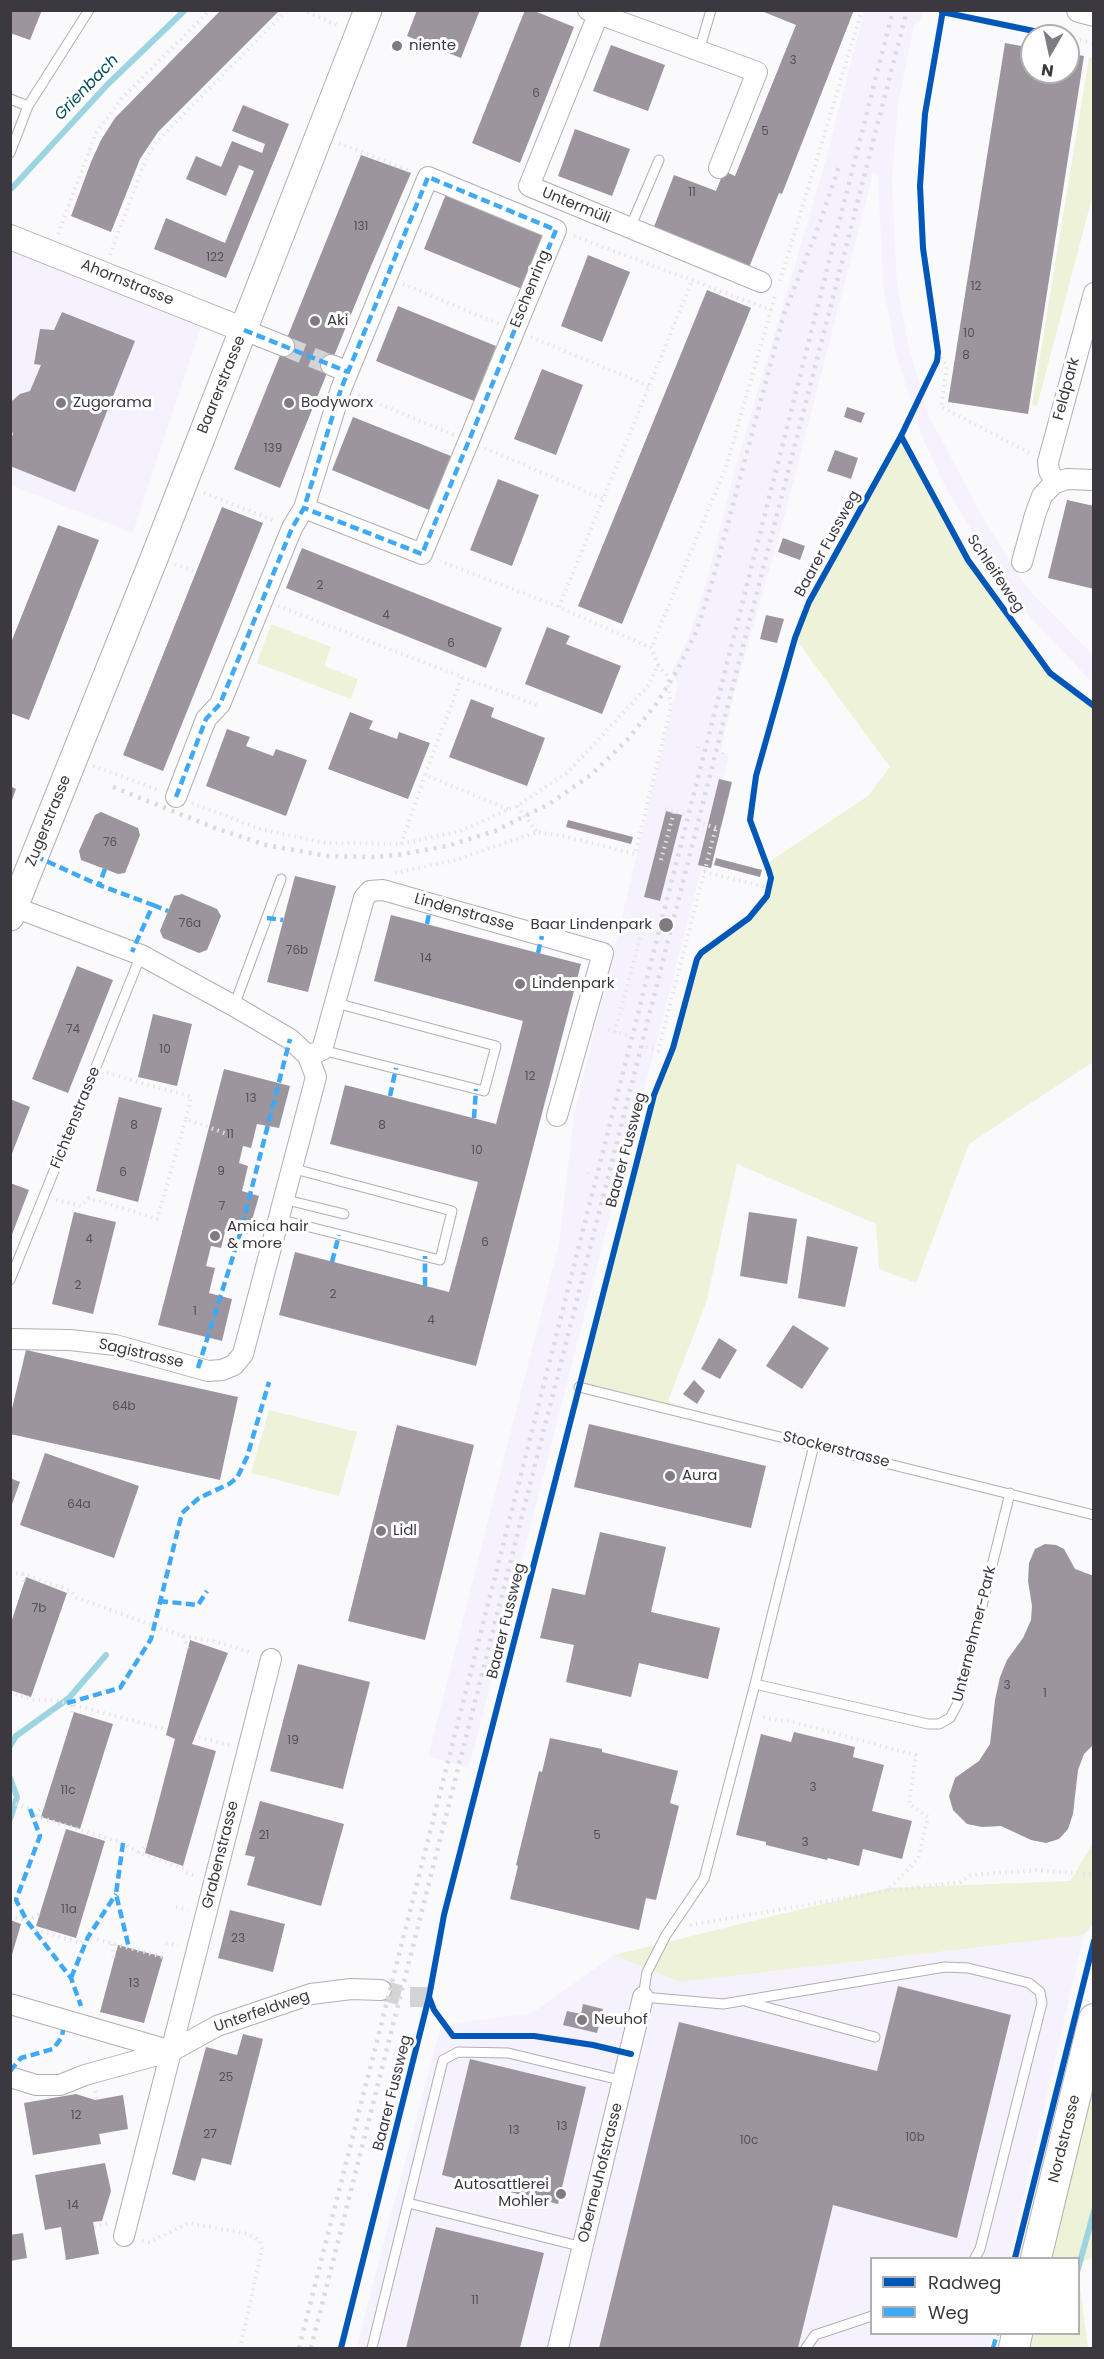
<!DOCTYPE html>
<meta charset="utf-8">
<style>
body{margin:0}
#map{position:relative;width:1104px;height:2359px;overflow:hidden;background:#faf9fc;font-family:Poppins,sans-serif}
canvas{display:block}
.frame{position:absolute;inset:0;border:12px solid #3b393f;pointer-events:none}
.legend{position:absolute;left:870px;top:2257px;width:210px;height:78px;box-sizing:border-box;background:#fff;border:2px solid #b1b0b2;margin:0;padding:8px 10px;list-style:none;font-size:18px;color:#3b393f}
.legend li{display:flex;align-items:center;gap:12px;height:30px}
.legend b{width:30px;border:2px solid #b1b0b2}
.north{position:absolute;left:1020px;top:24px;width:60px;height:60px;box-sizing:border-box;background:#fff;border:2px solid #b1b0b2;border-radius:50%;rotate:189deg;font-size:16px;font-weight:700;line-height:24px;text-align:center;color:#3b393f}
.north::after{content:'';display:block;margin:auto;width:21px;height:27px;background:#7e7c81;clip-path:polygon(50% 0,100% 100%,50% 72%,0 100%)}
</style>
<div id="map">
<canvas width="1104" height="2359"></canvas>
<div class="frame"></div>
<ul class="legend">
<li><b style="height:8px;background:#0057b8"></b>Radweg</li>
<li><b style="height:8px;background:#3fa9f5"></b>Weg</li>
</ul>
<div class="north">N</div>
</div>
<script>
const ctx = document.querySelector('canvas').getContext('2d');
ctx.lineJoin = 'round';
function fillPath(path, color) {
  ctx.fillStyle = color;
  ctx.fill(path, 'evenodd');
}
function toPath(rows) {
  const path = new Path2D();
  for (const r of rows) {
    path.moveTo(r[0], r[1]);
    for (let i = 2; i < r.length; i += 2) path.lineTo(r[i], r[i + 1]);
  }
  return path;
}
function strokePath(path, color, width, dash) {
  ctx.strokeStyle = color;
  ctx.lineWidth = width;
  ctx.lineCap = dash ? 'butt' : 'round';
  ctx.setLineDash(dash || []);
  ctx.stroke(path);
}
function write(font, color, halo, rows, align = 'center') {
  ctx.font = font + ' Poppins,sans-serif';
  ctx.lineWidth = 6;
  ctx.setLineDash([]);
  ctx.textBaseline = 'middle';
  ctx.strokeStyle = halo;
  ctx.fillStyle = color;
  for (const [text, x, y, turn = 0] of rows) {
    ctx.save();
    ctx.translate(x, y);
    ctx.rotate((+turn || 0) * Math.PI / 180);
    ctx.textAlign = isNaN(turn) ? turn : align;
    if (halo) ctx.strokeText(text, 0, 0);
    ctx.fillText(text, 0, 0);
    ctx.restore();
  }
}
const built = toPath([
 [864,11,923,11,920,22,914,25,898,104,892,181,897,286,909,348,929,416,983,518,1027,588,1093,655,1093,683,1029,616,991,563,946,488,923,439,897,358,883,285,878,176,873,174,779,537,736,686,720,753,729,756,723,780,732,782,721,829,711,868,702,867,621,1178,606,1230,469,1768,428,1756,559,1243,574,1116,678,684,672,672,689,636,709,573,733,476,826,159],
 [10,246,201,327,133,533,11,485],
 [1084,1935,1009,2258,872,2258,872,2334,992,2334,988,2348,356,2348,441,2025,532,2013,614,1955,680,1982]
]);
const green = toPath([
 [1093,57,1093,194,1037,406,1032,405,1089,58],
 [901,436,968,560,1050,673,1093,706,1093,1062,969,1144,916,1283,879,1269,876,1224,737,1164,706,1303,668,1401,713,1419,579,1387,650,1109,673,1048,697,959,701,953,749,918,763,903,770,888,771,878,766,864,868,796,890,767,795,638,809,602],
 [271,624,331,647,324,666,358,679,351,699,257,663],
 [269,1410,357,1432,339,1496,251,1473],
 [1093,1843,1093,1924,1084,1935,680,1982,614,1955,888,1888,1070,1881],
 [1093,2083,1093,2257,1079,2263,1078,2258,1050,2258],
 [1079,2280,1088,2348,1030,2348,1033,2334,1078,2334]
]);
const stream = toPath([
 [12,188,108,84,185,10],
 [10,1746,16,1736,69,1698,106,1655],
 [10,1778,17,1797,10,1819],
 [1078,2269,1094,2211]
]);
const building = toPath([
 [10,10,42,10,30,40,10,33],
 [221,10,280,10,158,132,140,159,111,232,71,216,91,162,101,140,115,118],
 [417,10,480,10,461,58,407,36],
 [525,10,532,10,574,27,520,163,472,143],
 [759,10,854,10,782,194,779,193,748,270,652,232,674,175,716,191,724,171,735,176,796,25],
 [1005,43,1032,48,1032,72,1068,72,1068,53,1084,56,1028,414,948,402],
 [611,45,665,65,648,111,593,91],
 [243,105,289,124,226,278,154,249,166,218,225,243,254,171,239,165,226,196,186,179,196,156,221,167,232,141,262,153,265,144,232,131],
 [575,129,630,149,612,196,558,176],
 [361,155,411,173,368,273,280,488,234,469],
 [446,194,544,234,522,289,424,249],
 [588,255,630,272,602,342,561,326],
 [707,290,751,308,622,624,578,606],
 [398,306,496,346,474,401,376,361],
 [62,312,135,341,75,492,10,466,10,441,13,434,10,427,12,401,20,394,30,391,41,365,34,364,40,329,54,330],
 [542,369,583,385,556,455,514,439],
 [847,407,865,413,861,423,844,417],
 [353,417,451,456,429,510,332,470],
 [835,450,858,458,851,479,827,471],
 [498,479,539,495,512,566,470,550],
 [1067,500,1094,506,1094,589,1048,578],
 [222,507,263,523,163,771,123,755],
 [58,525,99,540,29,720,10,713,10,645],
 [783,538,805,546,800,560,778,552],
 [302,548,502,628,486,668,286,588],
 [766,615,784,619,777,643,760,639],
 [547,627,570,636,566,644,621,666,602,714,525,684],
 [471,699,494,708,491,717,545,738,527,786,449,757],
 [350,712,373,721,369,729,397,739,399,732,430,743,408,799,328,769],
 [227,729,250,737,246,746,273,756,276,749,307,760,286,816,206,786],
 [719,779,732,782,711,868,698,865],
 [10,786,16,789,11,803,10,803],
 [666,811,682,815,660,901,644,897],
 [101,812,138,828,140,835,125,873,118,874,81,860,79,851,95,815],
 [568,820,633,837,631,844,566,827],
 [716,858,762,870,760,877,714,865],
 [295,876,336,886,308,992,267,982],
 [182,894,217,909,221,916,207,950,199,953,163,938,160,931,174,896],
 [391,915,581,964,476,1366,279,1315,295,1252,449,1292,478,1182,330,1144,345,1085,496,1124,523,1021,374,981],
 [77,966,113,980,68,1093,32,1079],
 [153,1014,192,1024,177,1086,138,1077],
 [224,1069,290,1086,279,1128,257,1124,251,1148,243,1146,239,1163,248,1166,242,1191,259,1196,248,1234,226,1228,221,1248,211,1246,206,1266,215,1268,209,1293,232,1299,222,1341,158,1325],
 [119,1097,162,1108,138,1202,96,1191],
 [10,1099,30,1107,11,1156,10,1156],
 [10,1183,29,1190,11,1237,10,1237],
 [74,1212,116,1222,93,1314,52,1304],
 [749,1212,797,1219,787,1284,740,1276],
 [807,1236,858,1247,845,1307,798,1298],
 [793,1325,829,1348,802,1389,766,1366],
 [719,1338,737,1350,720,1379,701,1369],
 [26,1350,238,1397,220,1480,10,1434,10,1417],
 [694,1380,705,1391,697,1404,683,1394],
 [589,1424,766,1466,751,1528,574,1487],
 [397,1425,474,1445,425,1640,348,1621],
 [45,1453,139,1486,114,1558,20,1525],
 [10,1478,20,1482,11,1507,10,1507],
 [600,1532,666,1547,651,1612,720,1628,708,1679,639,1663,631,1697,566,1682,574,1645,540,1638,552,1588,585,1595],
 [1045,1544,1056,1545,1064,1549,1075,1569,1094,1576,1094,1744,1084,1754,1078,1770,1073,1814,1068,1829,1059,1839,1046,1843,1031,1840,1001,1826,982,1827,967,1824,953,1810,949,1796,955,1778,979,1761,990,1744,995,1700,1000,1677,1007,1660,1023,1638,1031,1620,1032,1606,1028,1581,1029,1563,1035,1549],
 [26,1577,67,1593,31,1697,10,1690,10,1626],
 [190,1640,228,1653,192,1744,216,1751,183,1866,145,1853,175,1739,166,1735],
 [298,1664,370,1682,343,1789,270,1771],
 [74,1712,113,1724,80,1829,41,1817],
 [794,1732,855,1747,853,1757,884,1765,872,1811,912,1821,902,1859,863,1849,859,1866,828,1858,827,1860,766,1845,766,1842,736,1835,761,1734,791,1742],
 [550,1738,602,1749,602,1752,678,1771,670,1803,679,1806,656,1900,646,1898,639,1930,510,1899,518,1866,516,1865,539,1771,542,1772],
 [260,1801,344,1824,321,1906,247,1885,255,1857,245,1855],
 [66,1829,105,1841,76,1938,36,1926],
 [230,1910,285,1924,273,1972,218,1958],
 [10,1920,21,1924,11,1958,10,1958],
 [118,1945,163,1957,144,2023,100,2012],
 [898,1986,1011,2015,957,2238,833,2205,798,2348,599,2348,679,2022,877,2071],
 [583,2004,603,2009,597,2033,563,2025,567,2011,581,2014],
 [243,2034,263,2039,231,2165,202,2158,195,2181,172,2174,206,2047,237,2055],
 [470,2059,586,2087,558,2204,442,2175],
 [76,2094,95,2100,123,2095,128,2129,99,2134,101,2144,33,2155,24,2103],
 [105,2163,111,2191,102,2221,93,2222,99,2254,66,2260,61,2227,45,2230,35,2175],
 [436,2227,544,2253,520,2348,406,2348],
 [23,2233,27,2258,10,2261,10,2235]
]);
const minorTunnel = toPath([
 [284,346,331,365],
 [381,1990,407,1997,429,1997]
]);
const path = toPath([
 [302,10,339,26],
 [942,12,1058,36],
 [1068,38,1094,43],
 [339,143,410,171],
 [58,234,96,133,122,98,210,10],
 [574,236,771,310,726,467,651,648],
 [110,255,145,161,155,143,287,10],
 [780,281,862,10],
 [403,284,499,324],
 [771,310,776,293],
 [531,337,649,386],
 [938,352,947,366,941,407,1032,454],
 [358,395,454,435],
 [901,436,937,361,938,352,923,248,920,186,925,114,943,10],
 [485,448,603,499],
 [204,493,275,521],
 [175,564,196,572],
 [278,606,462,677,425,775,508,809],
 [559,607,692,281],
 [462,677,539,706],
 [698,748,699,744],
 [723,754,724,751],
 [93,766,159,790],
 [192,803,260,829,326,843,401,844,460,831,517,806,568,772,649,685,658,665,651,648,559,607,440,561],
 [517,806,537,832],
 [665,809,684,814],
 [703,824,721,829],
 [401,844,425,775],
 [661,860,674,812],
 [704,872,770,888],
 [395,873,455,860,537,832,563,836,635,854,671,707,667,675,658,665],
 [608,1030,627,1035],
 [615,1032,640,938],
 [646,1047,658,1051,716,827],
 [107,1073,191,1097,186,1119],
 [588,1174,589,1170],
 [617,1180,618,1178],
 [56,1200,82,1206,89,1198,157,1219,186,1119,227,1134],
 [10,1573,23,1574,71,1591,77,1598,183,1636,217,1642,253,1653],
 [23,1574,24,1584],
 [183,1636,188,1650],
 [10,1692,35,1700,54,1700,165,1729],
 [72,1705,72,1716],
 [199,1737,232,1746],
 [10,1802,30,1809,38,1817,123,1843,139,1853,188,1870],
 [34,1814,44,1807],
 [139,1853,147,1846],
 [186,1873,196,1876],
 [888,1891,960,1882,971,1875,1038,1870,1094,1875],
 [176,1907,188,1910],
 [10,1916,27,1921,34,1929,81,1943,88,1937,163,1957],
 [27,1921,40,1914],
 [690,1925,887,1891,918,1859,928,1817,909,1804,916,1755,793,1722,760,1717],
 [166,1943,178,1946],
 [112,1944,114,1961],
 [95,2091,97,2100],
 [94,2227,107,2223],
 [142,2241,149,2242,189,2223,248,2234,260,2241,262,2249,240,2348]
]);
const service = toPath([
 [699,51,711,10],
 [10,99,28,106],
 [10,153,28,106,89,10],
 [630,228,659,160],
 [234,1006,281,879],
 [322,1050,484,1091,496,1046,336,1003],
 [283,1199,344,1214],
 [278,1219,440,1260,452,1211,291,1168],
 [10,1280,141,955],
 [579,1387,1094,1515],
 [814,1445,755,1684,928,1724,939,1724,950,1718,958,1703,1010,1493],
 [755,1684,704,1879,666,1935,647,1972,643,1997,723,2004,945,1967,968,1968,1029,1983,1040,1992,1042,2003,980,2249,975,2258],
 [748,2002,875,2037],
 [408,2203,583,2247],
 [372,2348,443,2060,458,2052,508,2053,624,2081],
 [806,2348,815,2335,872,2316]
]);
const minor = toPath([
 [588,10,757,72,719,168],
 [598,15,529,186,761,282],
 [244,330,284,346],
 [331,365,348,372],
 [1056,483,1049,471,1048,462,1094,293],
 [1022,562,1035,515,1042,496,1053,484,1067,479,1094,480],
 [176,797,206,719,220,704,292,528,304,508,341,389,428,177,556,230,422,554,304,508],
 [14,907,141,955,234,1006,290,1039,308,1056,322,1050,364,898,370,891,383,890,603,953,557,1116],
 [10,1339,70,1340,115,1345,208,1371,222,1370,234,1365,243,1354,316,1077,308,1056],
 [10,2004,172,2051],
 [10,2077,36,2085,60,2085,85,2075,172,2051,217,2026,311,1994,351,1989,381,1990],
 [124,2236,271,1659],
 [558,2348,643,1997]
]);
const tertiary = toPath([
 [1079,10,1094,14],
 [10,237,244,330]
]);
const secondary = toPath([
 [10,917,155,556,368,10]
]);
const primary = toPath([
 [1036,2258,1094,2019],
 [1014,2348,1017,2334]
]);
const rail = toPath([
 [113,787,215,828,266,845,327,856,373,857,397,855,447,846,495,831,549,804,591,775,627,740,657,703,678,669,697,630,713,579,784,314,818,228,839,166],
 [299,2348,893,10],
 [311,2348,722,728,907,10]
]);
const quiet = toPath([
 [244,330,348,372],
 [176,797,206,719,220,704,292,528,304,508,341,389,428,177,556,230,422,554,304,508],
 [35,856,99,885],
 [105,869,99,885,153,905,132,952],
 [153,905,168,911],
 [267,918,283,920],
 [427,924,431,904],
 [538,953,542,936],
 [390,1096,396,1068],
 [474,1118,476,1089],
 [332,1262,339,1235],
 [425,1286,425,1256],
 [198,1368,240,1234,290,1039],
 [159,1601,198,1605,207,1591],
 [67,1703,120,1688,151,1639,182,1513,199,1498,229,1484,237,1478,247,1457,269,1382],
 [30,1809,40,1836,16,1900,27,1921,71,1978,81,2006],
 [123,1843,116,1894,129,1948],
 [71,1978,88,1937,116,1894],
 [10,2071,21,2058,53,2049,62,2037,63,2030],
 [993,2348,997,2334]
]);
const cycleway = toPath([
 [942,12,1058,36],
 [901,436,968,560,1050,673,1094,706],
 [429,1997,434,2010,453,2036,534,2036,593,2045,631,2054],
 [1015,2258,1094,1941],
 [341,2348,429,1997,444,1915,654,1095,673,1048,697,959,701,953,749,918,767,896,771,878,769,871,750,820,756,776,795,638,809,602,901,436,937,361,938,352,923,248,920,186,925,114,943,10]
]);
const markers = [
 [397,46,6,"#7e7c81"],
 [315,321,6,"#7e7c81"],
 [61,403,6,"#7e7c81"],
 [289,403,6,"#7e7c81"],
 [666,925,8,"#7e7c81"],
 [520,984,6,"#7e7c81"],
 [215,1236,6,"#7e7c81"],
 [670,1476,6,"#7e7c81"],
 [381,1531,6,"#7e7c81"],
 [582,2020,6,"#7e7c81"],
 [561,2194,6,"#7e7c81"]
];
const numberNames = [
 ["3",793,61],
 ["6",536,94],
 ["5",765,132],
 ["11",692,193],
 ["131",361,227],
 ["122",215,258],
 ["12",976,287],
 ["10",969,334],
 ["8",966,356],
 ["139",273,449],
 ["2",320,586],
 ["4",386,616],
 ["6",451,644],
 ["76",110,843],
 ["76a",190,924],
 ["76b",297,951],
 ["14",426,959],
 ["74",73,1030],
 ["10",165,1050],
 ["12",530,1077],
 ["13",251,1099],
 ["8",134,1126],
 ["8",382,1126],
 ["11",230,1135],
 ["10",477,1151],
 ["9",221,1172],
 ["6",123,1173],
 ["7",222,1207],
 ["4",89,1240],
 ["6",485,1243],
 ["2",78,1286],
 ["2",333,1295],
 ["1",195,1312],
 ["4",431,1321],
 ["64b",124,1407],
 ["64a",79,1505],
 ["7b",39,1609],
 ["3",1007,1686],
 ["1",1045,1694],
 ["19",293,1741],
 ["3",813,1788],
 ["11c",68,1791],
 ["21",264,1836],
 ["5",597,1836],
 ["3",805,1843],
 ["11a",69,1910],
 ["23",238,1939],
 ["13",134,1984],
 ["25",226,2078],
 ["12",76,2116],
 ["13",562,2127],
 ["13",514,2131],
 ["27",210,2135],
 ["10b",915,2138],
 ["10c",749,2141],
 ["14",73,2206],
 ["11",475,2301]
];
const poiNames = [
 ["niente",409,46],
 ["Aki",327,321],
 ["Zugorama",73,403],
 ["Bodyworx",301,403],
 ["Baar Lindenpark",652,925,"right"],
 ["Lindenpark",532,984],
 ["Amica hair",227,1227],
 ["& more",227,1244],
 ["Aura",682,1476],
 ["Lidl",393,1531],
 ["Neuhof",594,2020],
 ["Autosattlerei",549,2185,"right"],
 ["Mohler",549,2202,"right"]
];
const streetNames = [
 ["Untermüli",576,206,22],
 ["Ahornstrasse",127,283,22],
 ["Eschenring",531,289,-68],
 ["Baarerstrasse",222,385,-68],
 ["Feldpark",1067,389,-75],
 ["Baarer Fussweg",828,544,-61],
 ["Schleifeweg",995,574,56],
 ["Zugerstrasse",49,821,-68],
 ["Lindenstrasse",464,913,16],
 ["Fichtenstrasse",76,1118,-68],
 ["Baarer Fussweg",627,1150,-75],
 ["Sagistrasse",141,1354,13],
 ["Stockerstrasse",836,1450,14],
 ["Baarer Fussweg",507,1621,-76],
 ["Unternehmer-Park",975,1634,-76],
 ["Grabenstrasse",221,1855,-76],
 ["Unterfeldweg",262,2012,-19],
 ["Baarer Fussweg",393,2093,-76],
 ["Nordstrasse",1065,2139,-76],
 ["Oberneuhofstrasse",601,2173,-76]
];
const waterNames = [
 ["Grienbach",87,88,-46]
];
fillPath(built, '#f5f2fe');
fillPath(green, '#edf2d8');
strokePath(stream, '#9cd5e1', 6);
fillPath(building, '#9c959e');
strokePath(minorTunnel, '#d4d3d6', 20, [20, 10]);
strokePath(service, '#b0afb3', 11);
strokePath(minor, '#b0afb3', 22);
strokePath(tertiary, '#b0afb3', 26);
strokePath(secondary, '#b0afb3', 29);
strokePath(primary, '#b0afb3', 32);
strokePath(path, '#e6e5e6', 4, [1.5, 4.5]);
strokePath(service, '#fefeff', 9);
strokePath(minor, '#fefeff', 20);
strokePath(tertiary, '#fefeff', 24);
strokePath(secondary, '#fefeff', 27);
strokePath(primary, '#fefeff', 30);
strokePath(rail, '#dbdbdd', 4.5, [3, 6]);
strokePath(quiet, '#3fa9f5', 4.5, [9, 4.5]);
strokePath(cycleway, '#0057b8', 6);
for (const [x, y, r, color] of markers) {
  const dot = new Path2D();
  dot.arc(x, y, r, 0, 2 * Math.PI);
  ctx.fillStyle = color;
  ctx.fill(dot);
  strokePath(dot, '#fff', 2);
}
write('12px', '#535057', null, numberNames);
write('15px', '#3b393f', '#fff', poiNames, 'left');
write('15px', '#3b393f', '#fff', streetNames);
write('italic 16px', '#004f5a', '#fff', waterNames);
</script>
